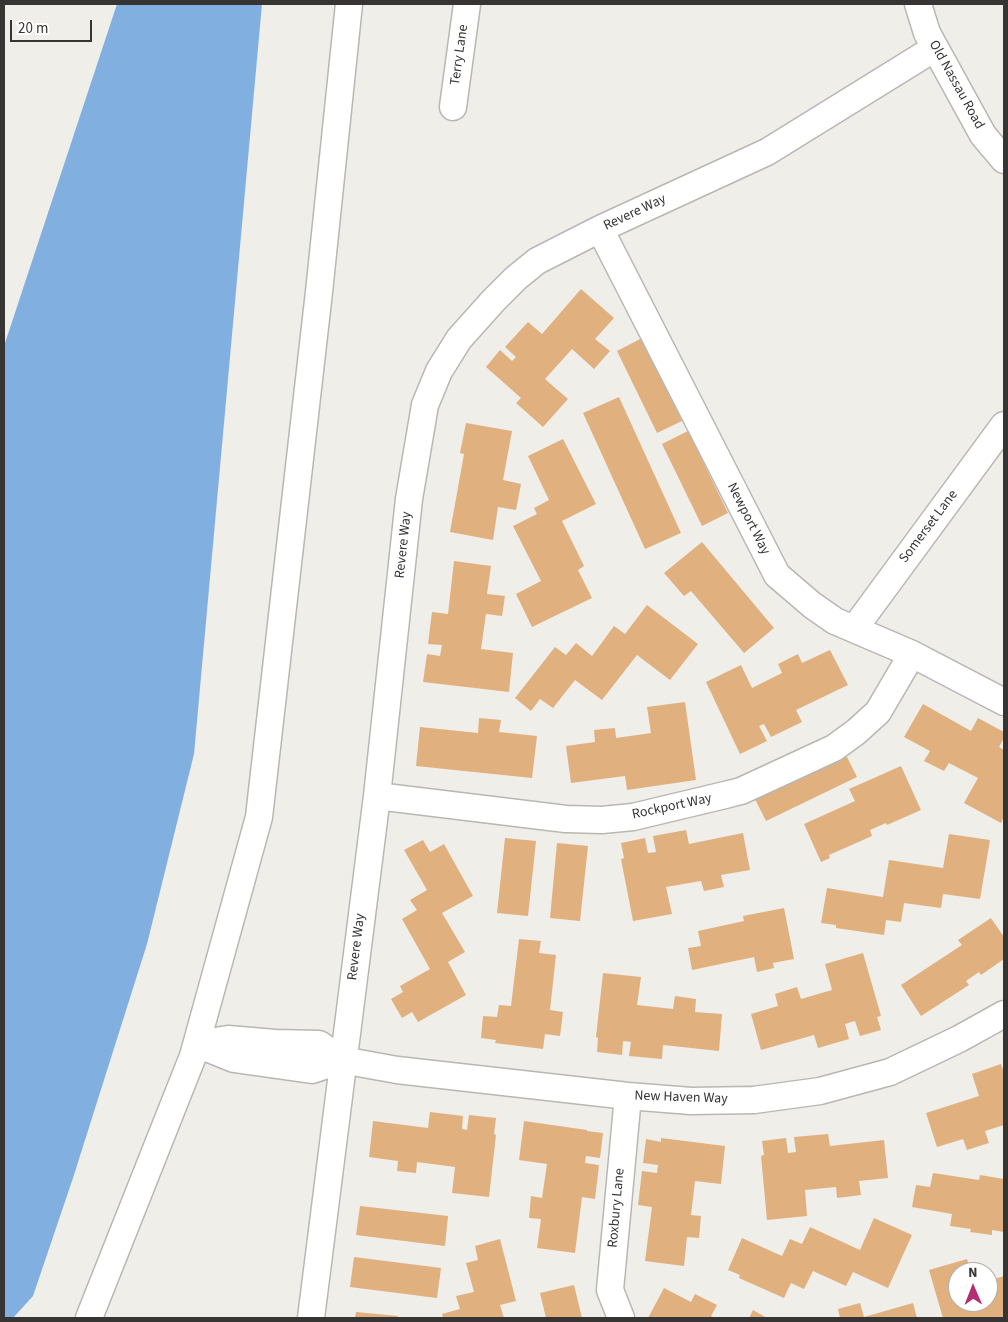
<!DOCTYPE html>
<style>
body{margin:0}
#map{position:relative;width:1008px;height:1322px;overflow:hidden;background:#efeee9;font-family:"Source Sans 3",sans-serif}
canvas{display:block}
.frame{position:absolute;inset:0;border:5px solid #363533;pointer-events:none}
.north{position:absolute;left:948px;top:1262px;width:50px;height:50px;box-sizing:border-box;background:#fff;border:1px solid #afaead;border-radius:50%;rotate:359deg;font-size:14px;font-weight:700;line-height:20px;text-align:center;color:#363533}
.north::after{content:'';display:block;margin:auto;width:18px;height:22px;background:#b42e72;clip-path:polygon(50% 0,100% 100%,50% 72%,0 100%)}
.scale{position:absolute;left:10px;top:20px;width:82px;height:22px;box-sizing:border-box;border:2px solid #363533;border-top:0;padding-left:6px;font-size:15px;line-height:18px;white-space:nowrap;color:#363533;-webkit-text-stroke:4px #fff;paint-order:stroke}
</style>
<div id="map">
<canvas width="1008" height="1322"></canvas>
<div class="frame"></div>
<div class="north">N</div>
<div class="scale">20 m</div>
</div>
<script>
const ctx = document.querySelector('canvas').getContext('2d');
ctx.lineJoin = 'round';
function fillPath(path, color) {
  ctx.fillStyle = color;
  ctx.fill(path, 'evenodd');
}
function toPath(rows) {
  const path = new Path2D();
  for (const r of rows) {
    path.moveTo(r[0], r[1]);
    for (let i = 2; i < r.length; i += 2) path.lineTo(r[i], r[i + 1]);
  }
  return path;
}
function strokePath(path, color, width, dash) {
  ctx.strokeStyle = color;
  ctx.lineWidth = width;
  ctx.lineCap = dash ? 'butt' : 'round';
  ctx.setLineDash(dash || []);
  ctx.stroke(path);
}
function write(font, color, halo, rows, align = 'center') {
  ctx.font = font + ' "Source Sans 3",sans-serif';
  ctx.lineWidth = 5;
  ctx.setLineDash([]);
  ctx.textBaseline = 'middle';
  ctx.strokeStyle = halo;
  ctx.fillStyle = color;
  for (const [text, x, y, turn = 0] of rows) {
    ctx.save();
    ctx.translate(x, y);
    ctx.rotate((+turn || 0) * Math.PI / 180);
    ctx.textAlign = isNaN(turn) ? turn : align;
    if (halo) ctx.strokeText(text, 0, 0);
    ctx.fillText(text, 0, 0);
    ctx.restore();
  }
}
const water = toPath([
 [117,4,262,4,194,754,147,944,73,1178,33,1296,13,1318,4,1318,4,346]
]);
const building = toPath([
 [581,289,614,318,595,339,610,351,594,369,572,349,545,379,568,399,543,427,516,403,521,398,486,367,500,350,512,361,516,357,505,347,528,322,542,334],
 [642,338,682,421,657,433,617,351],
 [619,397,681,533,645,549,583,413],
 [466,423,512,431,503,480,521,484,516,510,498,507,493,540,450,532,464,454,460,453],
 [688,431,728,513,702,526,662,444],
 [563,439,596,504,562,521,584,566,578,570,592,598,532,627,516,594,541,581,513,526,537,514,534,508,549,500,528,456],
 [702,542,774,628,744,653,691,591,684,596,664,573],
 [454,561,491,566,487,594,505,596,502,616,486,614,481,649,513,653,509,692,423,682,427,654,440,656,442,645,428,644,432,612,448,614],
 [647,605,698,644,670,680,637,655,602,700,575,680,553,708,540,699,531,711,515,698,555,647,566,655,576,643,592,656,614,626,625,634],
 [830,650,848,685,796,710,802,722,771,737,764,724,759,726,767,741,740,754,706,682,741,665,752,688,782,673,778,664,798,654,802,663],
 [685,702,696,780,627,790,625,776,571,783,566,746,595,742,594,730,615,728,616,738,651,733,647,707],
 [923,704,971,731,978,718,1004,732,1004,738,999,747,1004,750,1004,817,1001,823,964,803,978,778,949,763,944,771,924,761,930,751,904,737],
 [479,718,501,720,499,732,537,736,532,778,416,766,420,727,478,733],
 [844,751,857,777,766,821,753,795],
 [901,766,921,810,887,825,886,823,870,830,872,836,829,855,830,858,821,862,804,824,855,801,849,789],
 [686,830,689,844,743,833,750,870,721,875,724,887,704,891,701,881,666,887,672,914,633,921,621,859,624,858,621,843,645,838,648,853,656,852,653,836],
 [949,834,990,840,980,899,943,894,941,908,904,903,901,922,886,920,884,935,836,928,836,925,821,923,827,888,883,897,889,860,943,868],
 [505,838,536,841,528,916,497,913],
 [423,840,430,852,444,844,473,896,442,913,465,952,448,962,466,995,418,1022,412,1012,402,1018,391,999,403,992,400,986,430,969,402,919,417,910,410,900,427,890,404,850],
 [557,843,588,846,580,921,550,918],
 [784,908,794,959,773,963,774,968,757,972,754,957,692,970,688,948,701,946,698,931,744,921,743,916],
 [991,918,1004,937,1004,959,981,975,979,972,966,981,969,985,921,1016,901,985,962,945,958,940],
 [519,939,541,941,539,953,556,955,550,1010,563,1012,560,1036,545,1034,543,1049,495,1043,496,1040,481,1038,483,1016,497,1017,499,1005,511,1006],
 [863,953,881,1016,877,1017,881,1030,860,1036,855,1021,845,1024,849,1039,818,1048,814,1035,761,1050,751,1014,778,1006,775,994,797,987,801,999,832,990,825,964],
 [603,973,641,977,637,1005,673,1009,675,996,696,999,695,1012,722,1014,719,1051,663,1045,662,1059,629,1056,631,1042,623,1041,622,1055,597,1052,598,1038,596,1037],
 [1001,1064,1004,1073,1004,1125,985,1131,989,1143,967,1150,963,1139,937,1147,926,1113,979,1096,972,1074],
 [430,1112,463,1116,462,1129,467,1130,469,1115,496,1118,494,1134,496,1135,489,1197,452,1193,455,1167,417,1162,416,1173,397,1171,398,1161,369,1157,373,1121,428,1128],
 [524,1121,587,1130,587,1131,603,1133,600,1158,586,1156,585,1163,599,1165,595,1199,582,1197,575,1253,537,1248,541,1219,529,1218,531,1196,542,1198,547,1164,519,1160],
 [828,1134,830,1146,884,1140,888,1178,859,1181,861,1195,837,1198,836,1187,805,1190,807,1216,767,1220,761,1156,764,1155,762,1141,786,1138,788,1153,796,1152,794,1137],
 [661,1138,725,1146,721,1184,695,1181,691,1215,701,1216,699,1238,687,1237,684,1266,645,1261,652,1207,638,1205,642,1171,657,1173,658,1165,643,1163,646,1139,661,1142],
 [933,1173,979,1180,980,1175,1004,1179,1004,1232,992,1230,992,1235,970,1232,971,1229,950,1226,952,1214,912,1207,916,1185,930,1187],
 [360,1206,448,1216,445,1246,356,1235],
 [874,1218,912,1235,888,1288,853,1272,846,1286,813,1271,804,1289,791,1283,784,1298,739,1278,740,1275,728,1270,742,1238,782,1256,790,1239,802,1244,810,1227,860,1250],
 [500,1239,516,1301,500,1305,504,1318,443,1318,442,1314,460,1309,456,1296,474,1292,466,1263,478,1260,475,1246],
 [354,1257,441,1268,437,1298,350,1287],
 [967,1259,971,1272,958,1272,958,1302,988,1302,988,1281,1004,1276,1004,1318,943,1318,929,1270],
 [574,1285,582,1318,546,1318,540,1293],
 [664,1288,691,1302,695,1294,717,1305,711,1316,715,1318,648,1318],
 [860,1303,864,1317,913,1303,917,1318,840,1318,838,1309],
 [753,1310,767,1318,749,1318],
 [356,1312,398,1316,397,1318,355,1318]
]);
const minor = toPath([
 [918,4,927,33,983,135,1004,160],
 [453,107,467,4],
 [600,229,777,575,812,605,835,621,912,654,1004,702],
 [854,629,1004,425],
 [377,796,566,819,602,820,633,817,725,795,741,791,834,748,856,732,878,712,912,654],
 [228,1039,275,1043,319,1044,342,1060,312,1070,234,1059,197,1044,228,1039],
 [342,1060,397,1070,628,1096,691,1101,754,1100,820,1091,890,1072,959,1039,1004,1014],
 [89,1318,193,1056,259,817,319,292,349,4],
 [311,1318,377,796,409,499,425,405,439,371,459,339,493,301,516,278,537,261,600,229,767,152,935,48],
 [621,1318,610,1290,628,1096]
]);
const streetNames = [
 ["Terry Lane",460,55,-82],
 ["Old Nassau Road",956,85,61],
 ["Revere Way",635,213,-25],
 ["Newport Way",748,519,63],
 ["Somerset Lane",929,527,-53],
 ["Revere Way",404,545,-84],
 ["Rockport Way",672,807,-12],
 ["Revere Way",357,947,-83],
 ["New Haven Way",681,1098,2],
 ["Roxbury Lane",617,1208,-85]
];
fillPath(water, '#81b0e0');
fillPath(building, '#e1b07f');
strokePath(minor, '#b8b7b2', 29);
strokePath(minor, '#fff', 26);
write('14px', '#363533', '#fff', streetNames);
</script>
